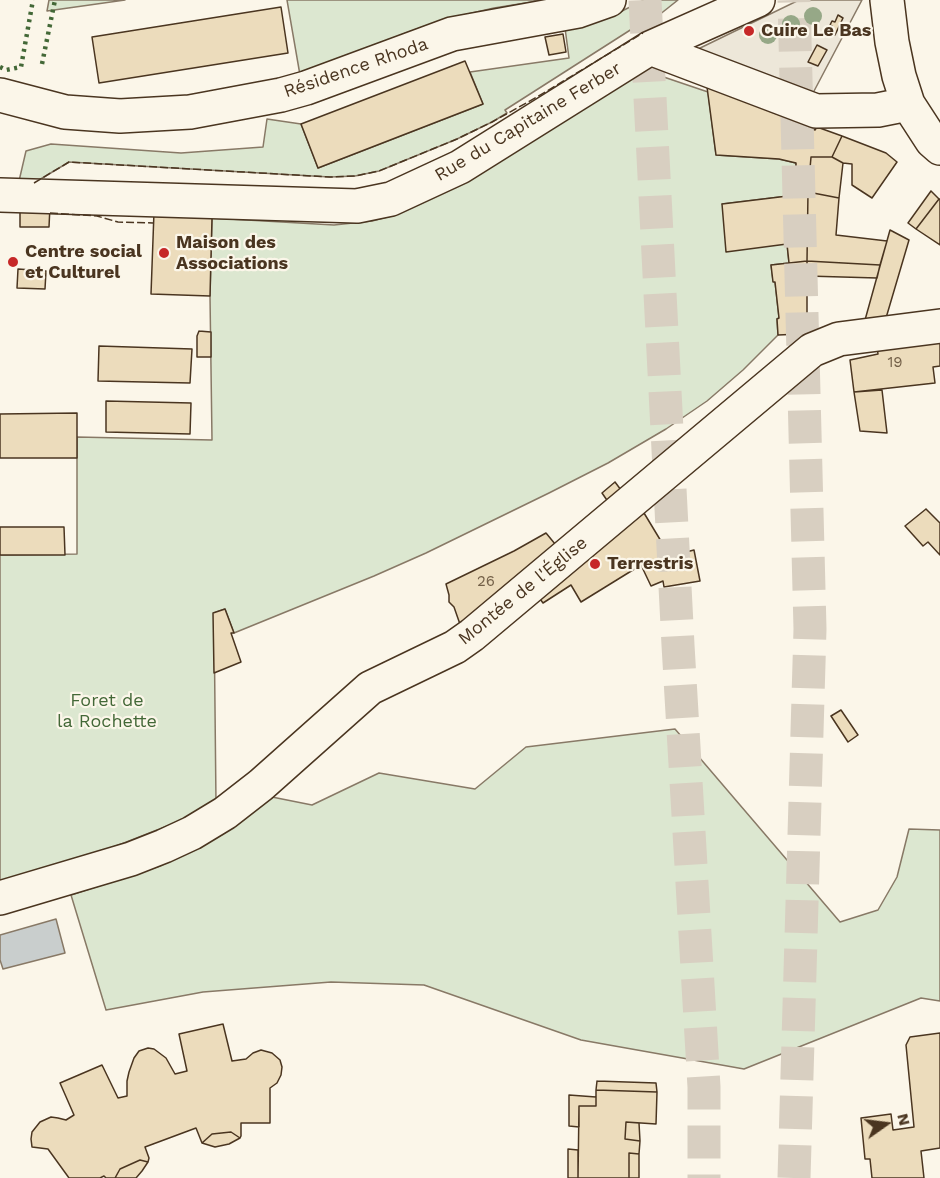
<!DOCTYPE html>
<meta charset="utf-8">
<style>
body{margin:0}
#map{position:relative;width:940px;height:1178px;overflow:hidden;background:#fbf6e9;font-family:"Work Sans",sans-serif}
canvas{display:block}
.north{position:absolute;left:856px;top:1094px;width:60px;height:60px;-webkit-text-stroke:4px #fbf6e9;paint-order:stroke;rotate:76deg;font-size:16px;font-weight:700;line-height:24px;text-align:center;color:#4a3520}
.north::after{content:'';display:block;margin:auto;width:21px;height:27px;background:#4a3520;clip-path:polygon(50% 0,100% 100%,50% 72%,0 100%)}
</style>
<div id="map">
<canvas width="940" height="1178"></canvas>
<div class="north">N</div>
</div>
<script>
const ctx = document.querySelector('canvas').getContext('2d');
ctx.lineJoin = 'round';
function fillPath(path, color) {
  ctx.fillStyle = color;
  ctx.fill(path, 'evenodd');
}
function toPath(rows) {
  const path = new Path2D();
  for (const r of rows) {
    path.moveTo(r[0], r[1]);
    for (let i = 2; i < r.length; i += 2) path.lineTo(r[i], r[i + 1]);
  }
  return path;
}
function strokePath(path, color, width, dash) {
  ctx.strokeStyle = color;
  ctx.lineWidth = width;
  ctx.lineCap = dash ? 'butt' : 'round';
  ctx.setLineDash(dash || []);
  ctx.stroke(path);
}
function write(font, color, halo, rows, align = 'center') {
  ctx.font = font + ' "Work Sans",sans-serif';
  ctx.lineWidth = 4.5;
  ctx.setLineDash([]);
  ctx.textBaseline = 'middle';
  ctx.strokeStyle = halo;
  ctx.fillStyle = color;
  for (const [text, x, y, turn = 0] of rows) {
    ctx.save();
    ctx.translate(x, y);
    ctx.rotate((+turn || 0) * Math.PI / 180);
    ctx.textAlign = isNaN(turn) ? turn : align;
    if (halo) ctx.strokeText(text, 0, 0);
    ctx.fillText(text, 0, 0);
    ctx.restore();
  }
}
const green = toPath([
 [49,0,125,0,47,11,49,0],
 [287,0,544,0,494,8,446,19,406,33,300,75,287,0],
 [644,0,678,0,639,31,635,27,505,110,507,113,492,122,457,139,379,171,355,176,330,177,69,162,34,183,19,181,26,151,51,144,181,153,263,147,267,119,301,124,318,168,483,104,470,72,569,58,565,28,608,18,644,0],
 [643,70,708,92,716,155,779,159,796,163,796,195,722,204,787,244,789,263,771,265,773,281,775,282,779,318,777,319,778,335,743,370,707,401,666,429,608,463,549,493,426,553,374,576,234,633,225,609,214,613,216,803,180,821,124,843,40,874,0,886,0,555,77,554,77,437,212,440,210,296,212,218,334,225,372,221,395,215,422,203,643,70],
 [675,729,840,922,878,910,897,877,909,829,940,830,940,1001,921,998,744,1069,581,1040,424,985,331,982,203,992,106,1010,71,895,160,866,223,834,267,796,312,805,379,773,475,789,526,747,675,729]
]);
const parking = toPath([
 [799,0,862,0,813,93,696,50,799,0]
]);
const water = toPath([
 [56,919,65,953,3,969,0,960,0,935,56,919]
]);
const building = toPath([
 [281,7,288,53,99,83,92,37,281,7],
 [838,15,843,18,835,35,829,32,832,26,830,25,832,21,835,22,838,15],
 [563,34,566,52,549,55,545,37,563,34],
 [817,45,827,50,818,66,808,62,817,45],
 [465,61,483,104,318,168,301,124,465,61],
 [707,87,770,107,769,111,791,119,790,121,815,130,817,127,842,136,832,157,811,157,808,192,807,261,789,263,787,244,726,252,722,204,796,195,796,163,779,159,716,155,707,87],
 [842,136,886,153,897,162,872,198,852,185,852,164,843,163,832,157,842,136],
 [811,157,832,157,843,163,839,198,808,192,811,157],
 [931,191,939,199,916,229,908,223,931,191],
 [808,192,839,198,836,235,887,241,880,265,807,261,808,192],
 [939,199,940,199,940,245,916,229,939,199],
 [20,205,50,206,49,227,20,227,20,205],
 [154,212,212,218,210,296,151,294,154,212],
 [890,230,909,240,886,318,865,320,890,230],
 [807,261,807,326,800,334,778,335,777,319,779,318,775,282,773,282,771,265,807,261],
 [807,261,880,265,877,278,807,276,807,261],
 [18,269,46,271,45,289,17,288,18,269],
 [199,331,211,332,211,357,197,357,197,336,199,331],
 [940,340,940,366,933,367,935,383,854,392,850,360,878,354,877,347,940,340],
 [99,346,192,349,190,383,98,381,99,346],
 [882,390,887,433,860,431,854,392,882,390],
 [106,401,191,403,190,434,106,432,106,401],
 [77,413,77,458,0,458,0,414,77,413],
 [615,482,624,494,611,506,602,493,615,482],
 [926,509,940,523,940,555,928,542,923,546,905,526,926,509],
 [644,513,670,556,694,550,700,581,664,587,663,581,651,586,641,565,581,602,571,585,543,603,535,592,562,569,644,513],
 [0,527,64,527,65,555,0,555,0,527],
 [546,533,560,550,462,630,454,607,449,602,449,595,446,584,514,551,546,533],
 [225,609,234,633,231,633,241,662,214,673,213,613,225,609],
 [841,710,858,735,848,742,831,716,841,710],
 [223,1024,232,1061,246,1059,253,1053,261,1050,272,1053,280,1060,282,1067,281,1075,277,1083,270,1088,270,1123,241,1123,241,1136,240,1138,231,1132,212,1134,202,1143,196,1128,145,1147,149,1158,148,1162,140,1160,120,1169,115,1178,106,1178,104,1176,100,1178,69,1178,48,1149,32,1147,31,1139,32,1132,40,1122,51,1117,58,1118,66,1120,74,1115,60,1083,102,1065,118,1098,127,1096,127,1081,129,1072,134,1058,139,1051,148,1048,154,1049,166,1058,175,1074,187,1071,179,1034,223,1024],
 [940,1033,940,1148,921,1151,924,1178,872,1178,870,1159,865,1159,861,1118,891,1114,893,1130,914,1127,906,1045,910,1037,940,1033],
 [597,1081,656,1083,657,1092,596,1090,597,1081],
 [596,1090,657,1092,656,1124,626,1122,625,1139,640,1141,639,1154,629,1153,629,1178,578,1178,579,1106,596,1106,596,1090],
 [569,1095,596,1097,596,1106,579,1106,579,1127,569,1126,569,1095],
 [626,1122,639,1123,640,1141,625,1139,626,1122],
 [231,1132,240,1138,229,1144,215,1147,202,1143,212,1134,231,1132],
 [568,1149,578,1150,578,1178,568,1178,568,1149],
 [629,1153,639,1154,639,1178,629,1178,629,1153],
 [140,1160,148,1162,142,1171,136,1178,115,1178,120,1169,140,1160]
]);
const highwayTunnel = toPath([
 [645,0,678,645,704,1087,704,1178],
 [794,1178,810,629,794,0]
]);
const minor = toPath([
 [887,0,892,42,899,76,908,104,932,141,940,148],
 [650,48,816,111,878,110,908,104],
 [0,95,65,112,120,116,190,112,281,95,306,88,452,34,578,11,609,0],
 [0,195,357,206,391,199,460,167,650,48,758,0],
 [0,898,131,859,164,846,192,833,225,813,261,785,370,688,455,647,472,635,812,350,839,339,940,326]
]);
const hedge = toPath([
 [42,64,55,0],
 [0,67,6,70,21,67,33,0]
]);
const fence = toPath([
 [34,183,69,162,330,177,355,176,379,171,457,139,492,122,537,97,643,33],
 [50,213,97,216,118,222,153,223]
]);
const trees = [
 [813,16],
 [791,24],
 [768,35]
];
const markers = [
 [749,31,6,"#c62828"],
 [164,253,6,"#c62828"],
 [13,262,6,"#c62828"],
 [595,564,6,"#c62828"]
];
const numberNames = [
 ["19",895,363],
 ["26",486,582]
];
const poiNames = [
 ["Cuire Le Bas",761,31],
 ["Maison des",176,243],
 ["Associations",176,264],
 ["Centre social",25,252],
 ["et Culturel",25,273],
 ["Terrestris",607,564]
];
const streetNames = [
 ["Résidence Rhoda",356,68,-19],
 ["Rue du Capitaine Ferber",528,122,-31],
 ["Montée de l'Église",523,591,-39]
];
const parkNames = [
 ["Foret de",107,701],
 ["la Rochette",107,722]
];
fillPath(green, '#dce7d0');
strokePath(green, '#887966', 1.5);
fillPath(parking, '#ede7d9');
strokePath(parking, '#887966', 1.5);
fillPath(water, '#c9cecd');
strokePath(water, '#887966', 1.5);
fillPath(building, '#ecdcbc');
strokePath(building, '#4a3520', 1.5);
strokePath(highwayTunnel, '#d8cfc1', 33, [33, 16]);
strokePath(minor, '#4a3520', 36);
strokePath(minor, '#fbf6e9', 33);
strokePath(hedge, '#436837', 4.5, [3, 4.5]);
strokePath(fence, '#4a3520', 1.5, [8, 3]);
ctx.fillStyle = '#96a887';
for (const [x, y] of trees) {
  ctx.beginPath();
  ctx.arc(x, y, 9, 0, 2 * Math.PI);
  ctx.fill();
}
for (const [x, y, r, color] of markers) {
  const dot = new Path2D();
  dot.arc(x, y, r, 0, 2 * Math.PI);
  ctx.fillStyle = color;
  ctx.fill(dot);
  strokePath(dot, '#fbf6e9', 2);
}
write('15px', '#725f47', null, numberNames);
write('bold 18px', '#4a3520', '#fbf6e9', poiNames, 'left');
write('18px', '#4a3520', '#fbf6e9', streetNames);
write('18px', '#436837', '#fbf6e9', parkNames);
</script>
